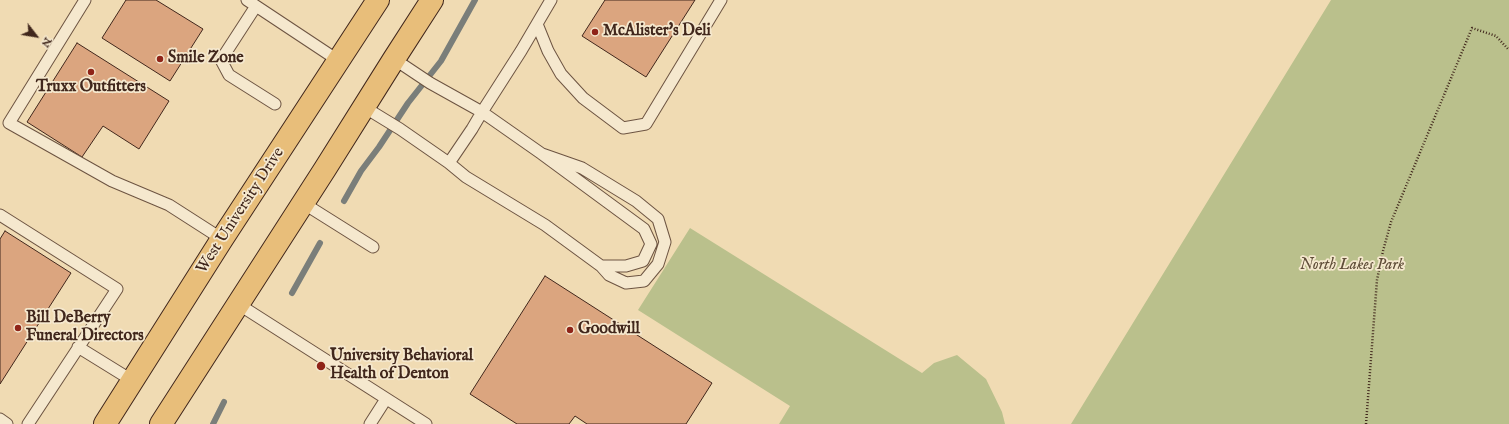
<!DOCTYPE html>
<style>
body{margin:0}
#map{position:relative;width:1509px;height:424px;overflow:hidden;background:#f0dbb3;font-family:"IM FELL English",serif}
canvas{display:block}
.north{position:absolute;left:16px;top:16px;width:40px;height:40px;-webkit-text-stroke:3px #f5e8ce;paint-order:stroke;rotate:121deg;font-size:11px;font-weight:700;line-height:16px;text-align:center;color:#41271c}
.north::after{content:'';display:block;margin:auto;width:14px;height:18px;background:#41271c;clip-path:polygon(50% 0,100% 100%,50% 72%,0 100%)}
</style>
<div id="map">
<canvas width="1509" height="424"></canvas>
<div class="north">N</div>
</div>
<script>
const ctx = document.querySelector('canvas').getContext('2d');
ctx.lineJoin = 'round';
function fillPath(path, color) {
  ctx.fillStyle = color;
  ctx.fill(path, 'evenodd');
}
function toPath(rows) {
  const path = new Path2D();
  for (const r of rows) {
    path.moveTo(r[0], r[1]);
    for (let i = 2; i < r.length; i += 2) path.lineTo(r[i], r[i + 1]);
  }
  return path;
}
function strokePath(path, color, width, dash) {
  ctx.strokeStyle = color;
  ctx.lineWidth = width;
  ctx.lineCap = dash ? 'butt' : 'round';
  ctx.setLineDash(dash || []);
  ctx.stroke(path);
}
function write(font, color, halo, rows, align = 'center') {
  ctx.font = font + ' "IM FELL English",serif';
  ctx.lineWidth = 3.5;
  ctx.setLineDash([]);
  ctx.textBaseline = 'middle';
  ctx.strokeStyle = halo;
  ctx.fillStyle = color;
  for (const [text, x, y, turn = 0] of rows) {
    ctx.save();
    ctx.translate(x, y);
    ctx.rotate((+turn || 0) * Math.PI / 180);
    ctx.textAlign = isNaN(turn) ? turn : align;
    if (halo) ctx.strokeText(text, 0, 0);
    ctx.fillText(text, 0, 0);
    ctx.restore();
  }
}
const green = toPath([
 [1331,0,1509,0,1509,424,1071,424],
 [690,228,922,373,934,363,957,355,986,379,1002,412,1005,424,779,424,790,406,638,310]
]);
const stream = toPath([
 [344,201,361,171,379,147,408,103,441,61,475,0],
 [292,293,320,243],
 [213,424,224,402]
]);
const building = toPath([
 [126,0,156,0,203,29,170,81,102,38,126,0],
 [605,0,695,0,646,77,582,36,605,0],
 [77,43,169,101,139,149,103,126,82,157,27,122,77,43],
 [5,231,71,273,0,384,0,239,5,231],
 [545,276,712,383,686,424,587,424,575,416,569,424,517,424,470,394,545,276]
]);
const path = toPath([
 [1366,424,1377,280,1383,251,1391,222,1472,28,1496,36,1509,50]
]);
const lane = toPath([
 [85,0,9,123,112,181,169,205,222,239],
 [247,0,256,6,221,60,229,75,275,104],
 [551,0,521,51,482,112,542,154,644,229,651,244,643,261,626,266,601,266],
 [256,6,339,61],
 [537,24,548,51,561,74,583,98,623,128,646,124,721,0],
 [364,107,400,129,449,163,472,129,482,112,430,83,394,59],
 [449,163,466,177,545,225,601,266,609,275,626,283,644,281,658,264,665,242,658,219,636,201,582,168,542,154],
 [303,203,373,247],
 [0,215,117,289,28,424],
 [238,304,426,424],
 [78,347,133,381],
 [0,419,7,424],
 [370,424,386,399]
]);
const primary = toPath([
 [105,424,222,239,378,0],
 [161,424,325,169,394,59,432,0]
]);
const markers = [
 [595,32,4,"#8f2418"],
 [160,59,4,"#8f2418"],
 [91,72,4,"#8f2418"],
 [18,328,4,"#8f2418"],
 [570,330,4,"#8f2418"],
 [321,366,5,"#8f2418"]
];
const poiNames = [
 ["McAlister's Deli",603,32],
 ["Smile Zone",168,59],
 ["Truxx Outfitters",91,88,"center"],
 ["Bill DeBerry",26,319],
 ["Funeral Directors",26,337],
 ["Goodwill",578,330],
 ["University Behavioral",330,357],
 ["Health of Denton",330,375]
];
const streetNames = [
 ["West University Drive",241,211,-57]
];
const parkNames = [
 ["North Lakes Park",1352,266]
];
fillPath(green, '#bac08c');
strokePath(stream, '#7a7e7a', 6);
fillPath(building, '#dba57f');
strokePath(building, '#41271c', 1);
strokePath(lane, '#6d5442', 13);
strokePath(primary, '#41271c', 24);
strokePath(path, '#41271c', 2.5, [1, 2]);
strokePath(lane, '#f5e8ce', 11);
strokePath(primary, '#e8be7a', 22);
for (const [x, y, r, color] of markers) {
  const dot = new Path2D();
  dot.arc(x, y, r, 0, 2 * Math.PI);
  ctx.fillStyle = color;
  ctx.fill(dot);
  strokePath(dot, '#f5e8ce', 1.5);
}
write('bold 16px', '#41271c', '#f5e8ce', poiNames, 'left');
write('16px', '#41271c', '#f5e8ce', streetNames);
write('italic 16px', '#5f4d38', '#f5e8ce', parkNames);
</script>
